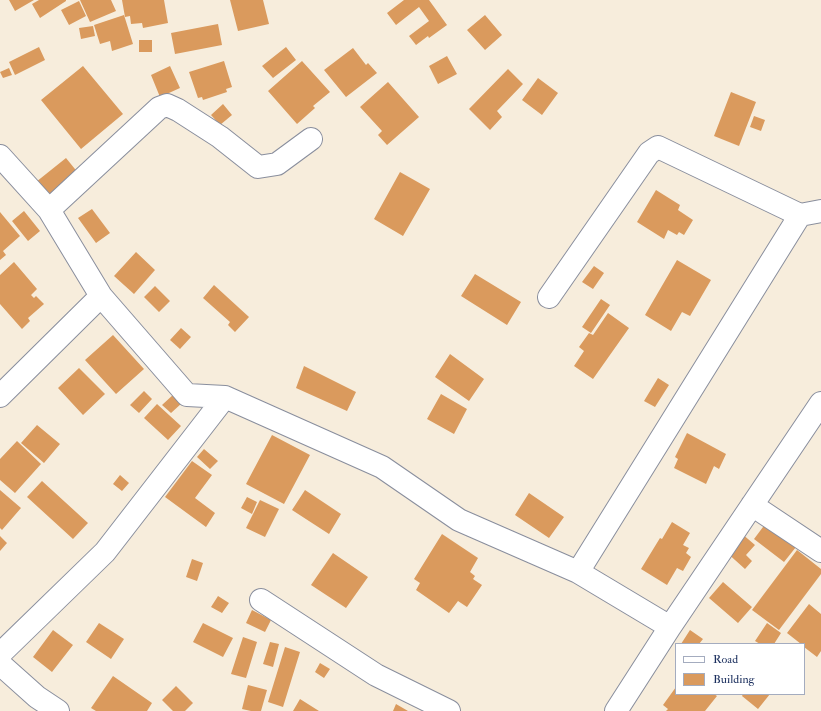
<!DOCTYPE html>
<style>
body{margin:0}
#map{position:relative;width:821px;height:711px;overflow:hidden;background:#f7eddc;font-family:"IM FELL Double Pica",serif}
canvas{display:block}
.legend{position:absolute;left:675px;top:643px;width:130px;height:52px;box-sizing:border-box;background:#fff;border:1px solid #a4acbf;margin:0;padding:5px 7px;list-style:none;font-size:12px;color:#1b2f5e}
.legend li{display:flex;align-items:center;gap:8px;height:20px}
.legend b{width:20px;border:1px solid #a4acbf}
</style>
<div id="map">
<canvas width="821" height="711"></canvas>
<ul class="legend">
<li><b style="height:5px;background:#fff"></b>Road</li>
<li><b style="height:11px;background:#da9a5d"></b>Building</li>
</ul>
</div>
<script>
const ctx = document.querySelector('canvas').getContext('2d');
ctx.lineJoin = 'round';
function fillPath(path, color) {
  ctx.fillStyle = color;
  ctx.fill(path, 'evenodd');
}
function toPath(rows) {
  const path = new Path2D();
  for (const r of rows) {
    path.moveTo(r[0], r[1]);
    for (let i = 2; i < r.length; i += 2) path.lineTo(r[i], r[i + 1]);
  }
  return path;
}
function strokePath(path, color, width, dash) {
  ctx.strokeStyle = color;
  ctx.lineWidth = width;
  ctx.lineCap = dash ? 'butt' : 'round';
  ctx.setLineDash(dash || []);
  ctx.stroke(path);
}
const building = toPath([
 [9,0,34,0,15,11],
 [39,0,66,0,66,1,40,18,32,4],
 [80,0,111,0,116,11,90,22],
 [122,0,164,0,168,23,143,28,142,23,131,24,130,16,125,17],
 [230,0,263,0,269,24,238,31],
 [404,0,429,0,447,25,429,38,428,36,416,45,409,36,429,21,419,7,396,25,387,13],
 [79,1,86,16,69,25,61,10],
 [124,15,133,44,112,51,110,41,100,44,94,25],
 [485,15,502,35,485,50,467,30],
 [218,24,222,45,175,54,171,33],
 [93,26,95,36,81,39,79,28],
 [139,40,152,40,152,52,139,52],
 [39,47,45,60,15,75,9,62],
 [286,47,296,60,273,78,262,66],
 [353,48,366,65,368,63,377,73,346,97,324,70],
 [447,56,457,74,438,84,429,66],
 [224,61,232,87,226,89,227,92,203,100,202,97,198,98,189,72],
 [302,61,330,92,313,106,315,108,297,124,268,91],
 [83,66,123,114,81,149,41,100],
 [170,66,180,88,160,97,151,75],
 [9,68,12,75,3,78,0,72],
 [508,69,523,84,497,111,502,117,490,130,469,109],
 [538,78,558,93,542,115,522,100],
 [388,82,419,117,387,145,378,135,382,131,360,107],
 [731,92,756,102,739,146,714,136],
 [223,104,232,115,220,125,211,115],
 [754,116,765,120,761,131,750,127],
 [66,158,79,174,49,199,36,182],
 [400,172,430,189,403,236,374,219],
 [656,190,680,205,678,210,693,220,684,235,679,232,677,235,668,230,664,239,637,222],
 [92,209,110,233,96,243,78,218],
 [24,211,40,231,28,241,12,221],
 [0,212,20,236,3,251,6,255,0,260],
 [136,252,155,270,134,294,114,276],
 [677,260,711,280,690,316,682,312,671,331,645,315],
 [14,262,37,289,31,295,34,298,36,296,44,304,28,318,30,321,22,329,0,304,0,275],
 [594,266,604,273,593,289,582,282],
 [475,274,521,302,507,325,461,296],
 [214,285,249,317,235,332,228,325,230,322,203,298],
 [155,286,170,301,159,312,144,297],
 [601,299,610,305,591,333,582,327],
 [608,313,629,328,593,379,574,366,584,351,579,347,589,333,593,335],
 [181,328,191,337,180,349,170,340],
 [113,335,144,369,116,394,85,360],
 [450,354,484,379,469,401,435,377],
 [304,366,356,392,347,411,296,388],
 [79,368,105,394,83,415,58,388],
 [658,378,669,385,655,407,644,401],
 [144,391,152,399,139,413,130,405],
 [174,394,182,403,171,413,162,405],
 [441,394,467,409,454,434,427,419],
 [157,404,181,426,168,440,144,418],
 [37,425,60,444,44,463,21,443],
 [687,433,726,454,719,469,714,466,706,484,674,468,678,459,675,457],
 [272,435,310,455,284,504,246,484],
 [17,441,41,464,15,493,0,480,0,459],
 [204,449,218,461,210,469,197,457],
 [192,461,212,475,195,498,215,513,206,527,165,497],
 [120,475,129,483,122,491,113,484],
 [42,481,88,523,73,539,27,497],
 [0,490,21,508,2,530,0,528],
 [305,490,341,514,329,534,292,510],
 [529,493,564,517,549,538,515,515],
 [247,497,257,502,252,514,241,508],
 [260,500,279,509,265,537,246,528],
 [672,522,690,533,683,545,689,548,686,553,691,557,683,571,677,568,667,585,641,569,660,538,662,539],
 [766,523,796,547,784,562,754,539],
 [741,533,755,545,746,555,752,561,745,569,725,551],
 [442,534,478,558,470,572,475,576,473,579,482,585,467,607,458,601,449,613,416,590,420,583,414,579],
 [0,536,7,543,0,551],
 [797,550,821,569,821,574,779,630,752,610],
 [333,553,368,577,346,608,311,585],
 [192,559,203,563,197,581,186,577],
 [723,582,752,607,738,623,709,598],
 [218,596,229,603,222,613,211,607],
 [809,604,821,614,821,651,817,657,804,647,804,644,801,644,787,633],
 [252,610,271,620,265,632,246,623],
 [99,623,124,639,111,659,86,642],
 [203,623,233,638,223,657,193,642],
 [767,623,781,633,774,644,760,644,755,641],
 [53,630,73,645,52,672,33,657],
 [690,630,703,639,699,644,681,644],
 [243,637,257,642,246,678,231,674],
 [270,642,279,644,273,667,263,664],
 [285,647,300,652,283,707,268,702],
 [320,663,330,669,324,678,315,672],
 [113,676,152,703,147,711,96,711,91,708],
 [248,685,267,690,261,711,251,711,242,709],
 [176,686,193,703,185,711,173,711,162,700],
 [676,687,676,694,714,694,717,696,705,711,666,711,668,709,663,705],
 [743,694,770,694,758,709,742,696],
 [300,699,319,711,293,711],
 [396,704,408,711,393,711]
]);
const minor = toPath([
 [0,156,49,210,101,296,187,395,225,397,382,467,459,520,578,572],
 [49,210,159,108,167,105,178,110,220,137,258,167,277,164,311,139],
 [800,215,578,572,670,627,821,403],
 [549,297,649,153,658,147,800,215,821,211],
 [0,396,101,296],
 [752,505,821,551],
 [261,600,376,675,449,711],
 [0,654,105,552,225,397],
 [0,664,37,697,58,711],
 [616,711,670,627]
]);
fillPath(building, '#da9a5d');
strokePath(minor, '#898e9d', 24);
strokePath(minor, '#fff', 22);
</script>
